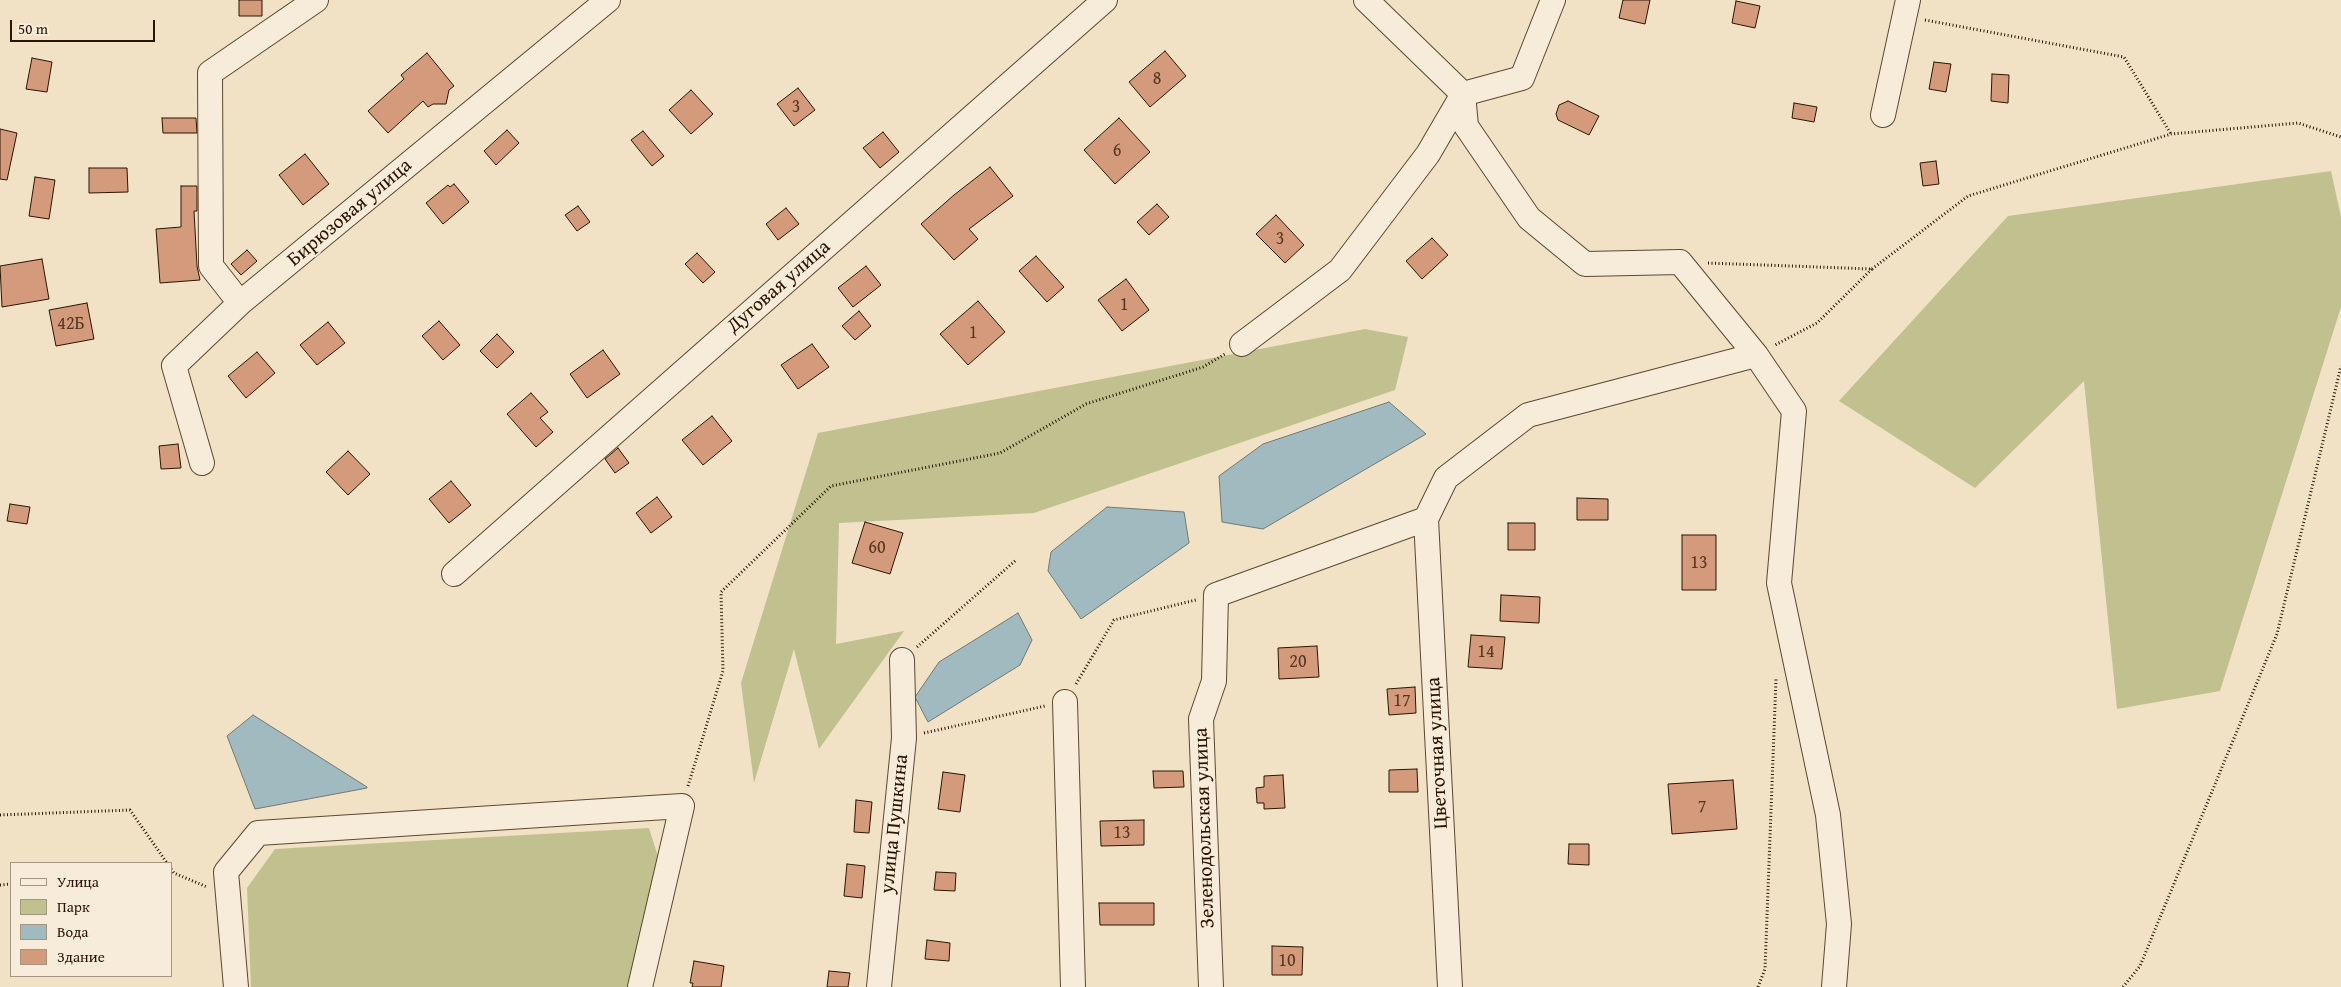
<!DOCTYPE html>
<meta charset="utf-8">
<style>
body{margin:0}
#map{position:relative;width:2341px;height:987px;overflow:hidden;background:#f1e1c5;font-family:"Gentium Book Plus",serif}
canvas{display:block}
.legend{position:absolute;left:10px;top:862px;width:162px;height:115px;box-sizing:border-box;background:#f6ecd9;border:1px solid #a59682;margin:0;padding:6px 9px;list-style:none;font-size:15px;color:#2b1500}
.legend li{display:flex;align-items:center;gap:10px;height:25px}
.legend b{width:25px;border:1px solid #a59682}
.scale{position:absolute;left:10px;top:20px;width:145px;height:22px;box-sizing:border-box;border:2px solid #2b1500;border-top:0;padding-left:6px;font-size:15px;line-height:18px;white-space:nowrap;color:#2b1500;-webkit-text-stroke:4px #f6ecd9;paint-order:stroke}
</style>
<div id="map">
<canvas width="2341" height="987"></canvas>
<ul class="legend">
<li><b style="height:6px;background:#f6ecd9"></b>Улица</li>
<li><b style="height:14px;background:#c1c190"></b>Парк</li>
<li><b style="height:14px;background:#a1bac0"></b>Вода</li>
<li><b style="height:14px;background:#d49a7c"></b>Здание</li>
</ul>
<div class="scale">50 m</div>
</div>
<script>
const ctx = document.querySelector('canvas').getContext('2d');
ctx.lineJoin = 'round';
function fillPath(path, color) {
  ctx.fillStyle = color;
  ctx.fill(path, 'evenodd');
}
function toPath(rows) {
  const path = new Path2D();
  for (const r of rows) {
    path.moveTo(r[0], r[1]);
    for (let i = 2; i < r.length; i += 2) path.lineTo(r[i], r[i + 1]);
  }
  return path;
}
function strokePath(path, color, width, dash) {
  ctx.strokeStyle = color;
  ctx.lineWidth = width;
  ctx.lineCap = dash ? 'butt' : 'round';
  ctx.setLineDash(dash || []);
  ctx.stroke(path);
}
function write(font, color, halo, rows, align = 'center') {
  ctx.font = font + ' "Gentium Book Plus",serif';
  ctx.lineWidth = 4;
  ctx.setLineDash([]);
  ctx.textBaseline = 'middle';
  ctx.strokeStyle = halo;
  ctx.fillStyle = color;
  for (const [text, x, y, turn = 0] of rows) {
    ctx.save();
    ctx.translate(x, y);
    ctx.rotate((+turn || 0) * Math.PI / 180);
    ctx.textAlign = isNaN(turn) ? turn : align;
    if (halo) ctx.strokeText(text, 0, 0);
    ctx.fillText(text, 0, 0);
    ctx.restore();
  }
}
const green = toPath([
 [2331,171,2341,217,2341,307,2220,691,2117,709,2084,381,1975,488,1839,401,2008,216],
 [1365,329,1408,337,1395,390,1034,513,839,523,836,644,904,631,819,749,794,649,754,783,741,683,818,433],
 [649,828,660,863,633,987,251,987,247,888,275,849]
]);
const water = toPath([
 [1389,402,1426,434,1263,529,1222,522,1219,476,1263,444,1389,402],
 [1107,507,1184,512,1189,543,1081,619,1048,571,1051,552,1107,507],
 [1018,613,1032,640,1020,665,928,722,915,697,939,662,1018,613],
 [253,715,367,787,367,788,255,809,227,736,253,715]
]);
const building = toPath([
 [239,0,262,0,262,16,239,16,239,0],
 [1623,0,1650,0,1645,24,1619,18,1623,0],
 [1736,1,1760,6,1755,28,1732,23,1736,1],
 [1165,51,1186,76,1150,107,1129,82,1165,51],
 [427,53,454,86,449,90,446,104,433,104,428,107,423,101,388,133,368,111,404,79,401,75,427,53],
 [32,58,52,62,47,92,26,89,32,58],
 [1934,62,1951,64,1946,92,1929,89,1934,62],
 [1992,74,2009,75,2008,103,1991,101,1992,74],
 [798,88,815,110,794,126,777,104,798,88],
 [691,90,713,114,691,134,669,110,691,90],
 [1568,101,1599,116,1589,135,1558,120,1556,114,1559,105,1568,101],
 [1794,103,1817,107,1814,122,1792,118,1794,103],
 [162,118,196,118,197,133,163,133,162,118],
 [1119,118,1150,152,1115,184,1084,150,1119,118],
 [0,129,17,133,7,180,0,179,0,129],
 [507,130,519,143,496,165,484,151,507,130],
 [643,131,664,156,652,166,631,140,643,131],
 [883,132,899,152,880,168,863,148,883,132],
 [305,154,329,184,303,205,279,175,305,154],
 [1936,161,1939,184,1923,186,1920,163,1936,161],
 [990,167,1013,196,969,229,978,239,954,260,921,224,954,195,990,167],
 [89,168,127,168,128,192,89,193,89,168],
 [35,177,55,180,49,219,29,216,35,177],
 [454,184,469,202,443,224,426,203,448,185,450,187,454,184],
 [181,186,197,186,197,211,194,211,197,266,200,280,160,283,156,229,181,227,181,186],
 [1157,204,1169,217,1149,235,1137,222,1157,204],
 [578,206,590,222,577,231,565,215,578,206],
 [786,208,799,224,778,240,766,224,786,208],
 [1276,215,1304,245,1285,263,1256,234,1276,215],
 [1432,238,1448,255,1422,279,1406,261,1432,238],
 [247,250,257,261,241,275,231,264,247,250],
 [697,253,715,272,703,283,685,264,697,253],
 [1036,256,1064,287,1047,302,1019,271,1036,256],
 [42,259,49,299,2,307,0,266,42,259],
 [866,266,881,285,853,307,838,288,866,266],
 [1126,279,1149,310,1122,331,1098,300,1126,279],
 [978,301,1005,332,968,365,940,334,978,301],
 [87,303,94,339,56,346,49,310,87,303],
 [859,311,871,326,855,340,842,326,859,311],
 [439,321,460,345,443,360,422,336,439,321],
 [328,322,345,343,317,365,300,345,328,322],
 [497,334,514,352,497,368,480,351,497,334],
 [812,344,829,367,798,389,781,365,812,344],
 [603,350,620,374,587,398,570,374,603,350],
 [257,352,275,373,246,398,228,376,257,352],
 [531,393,548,412,540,418,553,432,536,447,507,414,531,393],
 [712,416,732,441,703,465,682,440,712,416],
 [178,444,181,468,161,469,159,446,178,444],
 [618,448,629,463,615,473,605,459,618,448],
 [348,451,370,474,348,495,326,472,348,451],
 [451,481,471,505,449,523,429,499,451,481],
 [657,497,672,517,651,533,636,513,657,497],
 [1577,498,1608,499,1608,520,1577,520,1577,498],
 [10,504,30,507,27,524,7,521,10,504],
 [865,522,903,533,890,574,852,563,865,522],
 [1508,523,1535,523,1535,550,1508,550,1508,523],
 [1682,535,1716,535,1716,590,1682,590,1682,535],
 [1501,595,1540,597,1539,623,1500,621,1501,595],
 [1471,635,1505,637,1502,669,1468,667,1471,635],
 [1317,646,1319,677,1279,679,1278,648,1317,646],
 [1415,687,1416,713,1389,715,1387,689,1415,687],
 [1417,769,1418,792,1389,792,1389,770,1417,769],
 [1153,771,1183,771,1184,787,1154,788,1153,771],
 [943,772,965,775,960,812,938,809,943,772],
 [1283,775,1285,808,1264,809,1264,803,1257,803,1256,788,1264,787,1264,776,1283,775],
 [1733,780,1737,829,1672,834,1668,784,1733,780],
 [856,800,872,802,869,833,854,832,856,800],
 [1144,820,1144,845,1101,846,1100,821,1144,820],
 [1569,844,1589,844,1589,865,1568,864,1569,844],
 [847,864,865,866,862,898,844,896,847,864],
 [936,872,956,873,955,891,934,890,936,872],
 [1099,903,1154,903,1154,925,1100,925,1099,903],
 [927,940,950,943,949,961,925,959,927,940],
 [1272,946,1303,947,1302,975,1272,975,1272,946],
 [694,961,724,966,721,987,692,987,693,983,690,983,694,961],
 [829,971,850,973,848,987,827,987,829,971]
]);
const path = toPath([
 [1925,20,2124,57,2171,134],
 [1708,263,1872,269,1817,323,1775,345],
 [1872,269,1968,196,2171,134,2298,123,2341,137],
 [917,647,1016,560],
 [1076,684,1114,620,1196,600],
 [924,733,1045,706],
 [688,786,723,671,721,592,831,486,1000,453,1086,404,1203,367,1225,354],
 [0,815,130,810,167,863],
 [171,869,174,873,207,887],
 [0,885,11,884],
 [1758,987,1765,969,1776,679],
 [2123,987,2140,966,2277,634,2341,366]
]);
const minor = toPath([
 [1366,0,1463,94,1466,126,1529,218,1585,264,1680,262,1756,355,1794,411,1779,583,1828,815,1839,924,1834,987],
 [1883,115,1908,0],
 [240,303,211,266,210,73,316,0],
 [1242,344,1340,270,1428,154,1463,94,1522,78,1553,0],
 [202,463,174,366,240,303,608,0],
 [454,574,1105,0],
 [1065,702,1073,987],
 [236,987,226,872,258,833,682,806,640,987],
 [879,987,904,738,902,660],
 [1211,987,1201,719,1214,681,1216,595,1426,519],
 [1450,987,1426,519,1446,478,1528,415,1756,355]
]);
const numberNames = [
 ["8",1157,79],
 ["3",796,107],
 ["6",1117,151],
 ["3",1280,239],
 ["1",1124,305],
 ["42Б",71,324],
 ["1",973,333],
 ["60",877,548],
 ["13",1699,563],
 ["14",1486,652],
 ["20",1298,662],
 ["17",1402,701],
 ["7",1702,807],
 ["13",1122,833],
 ["10",1287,961]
];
const streetNames = [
 ["Бирюзовая улица",350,213,-40],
 ["Дуговая улица",779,287,-41],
 ["Цветочная улица",1438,753,-93],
 ["улица Пушкина",895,824,-84],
 ["Зеленодольская улица",1205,828,-92]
];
fillPath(green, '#c1c190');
fillPath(water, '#a1bac0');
strokePath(water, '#727873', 1);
fillPath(building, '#d49a7c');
strokePath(building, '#2b1500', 1);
strokePath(minor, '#5c4831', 26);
strokePath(path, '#2b1500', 3, [1, 2.5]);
strokePath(minor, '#f6ecd9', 24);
write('18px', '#55361f', null, numberNames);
write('20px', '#2b1500', '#f6ecd9', streetNames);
</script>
